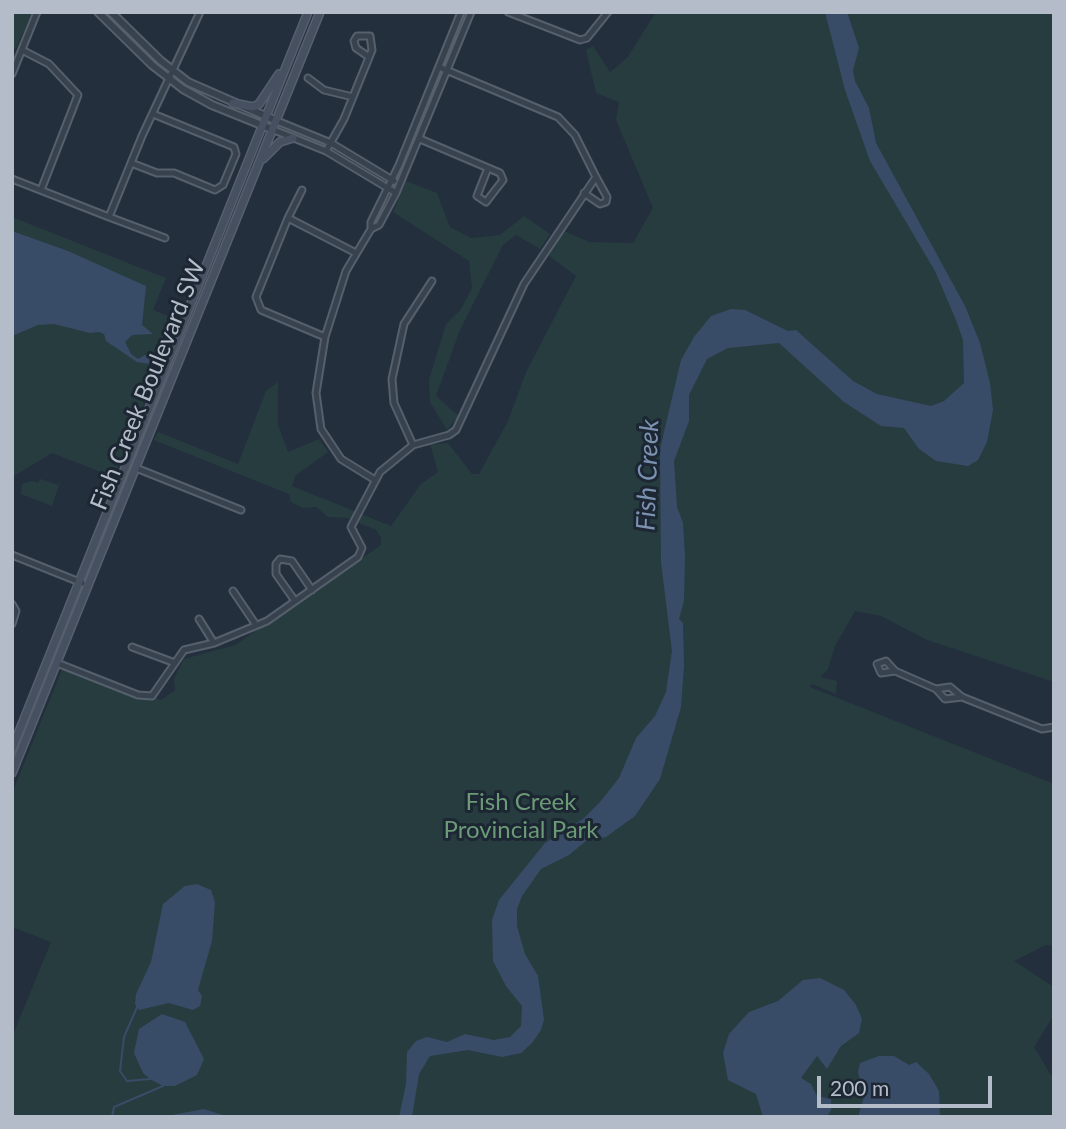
<!DOCTYPE html>
<style>
body{margin:0}
#map{position:relative;width:1066px;height:1129px;overflow:hidden;background:#242f3e;font-family:Lato,sans-serif}
canvas{display:block}
.frame{position:absolute;inset:0;border:14px solid #b4bcc9;pointer-events:none}
.scale{position:absolute;left:817px;top:1076px;width:175px;height:32px;box-sizing:border-box;border:4px solid #b4bcc9;border-top:0;padding-left:9px;font-size:21px;line-height:24px;white-space:nowrap;color:#b4bcc9;-webkit-text-stroke:5px #1d2633;paint-order:stroke}
</style>
<div id="map">
<canvas width="1066" height="1129"></canvas>
<div class="frame"></div>
<div class="scale">200 m</div>
</div>
<script>
const ctx = document.querySelector('canvas').getContext('2d');
ctx.lineJoin = 'round';
function fillPath(path, color) {
  ctx.fillStyle = color;
  ctx.fill(path, 'evenodd');
}
function toPath(rows) {
  const path = new Path2D();
  for (const r of rows) {
    path.moveTo(r[0], r[1]);
    for (let i = 2; i < r.length; i += 2) path.lineTo(r[i], r[i + 1]);
  }
  return path;
}
function strokePath(path, color, width, dash) {
  ctx.strokeStyle = color;
  ctx.lineWidth = width;
  ctx.lineCap = dash ? 'butt' : 'round';
  ctx.setLineDash(dash || []);
  ctx.stroke(path);
}
function write(font, color, halo, rows, align = 'center') {
  ctx.font = font + ' Lato,sans-serif';
  ctx.lineWidth = 6;
  ctx.setLineDash([]);
  ctx.textBaseline = 'middle';
  ctx.strokeStyle = halo;
  ctx.fillStyle = color;
  for (const [text, x, y, turn = 0] of rows) {
    ctx.save();
    ctx.translate(x, y);
    ctx.rotate((+turn || 0) * Math.PI / 180);
    ctx.textAlign = isNaN(turn) ? turn : align;
    if (halo) ctx.strokeText(text, 0, 0);
    ctx.fillText(text, 0, 0);
    ctx.restore();
  }
}
const green = toPath([
 [12,12,32,12,16,49,12,48],
 [656,12,1054,12,1054,682,927,640,881,616,855,611,835,646,828,669,820,677,837,681,836,694,812,684,810,687,1054,784,1054,946,1046,945,1014,961,1054,987,1052,1018,1034,1047,1054,1080,1054,1117,12,1117,12,1037,51,942,12,927,12,793,65,662,161,700,175,690,174,679,184,659,235,645,381,545,381,538,376,530,347,518,328,517,316,507,303,508,291,502,289,494,154,440,158,432,238,464,266,391,278,382,278,425,288,452,319,439,328,452,296,475,292,486,391,526,421,484,438,472,430,444,448,443,472,474,479,474,508,421,526,372,576,276,548,255,564,231,589,242,633,243,653,208,616,120,619,102,596,93,586,50,593,46,610,72,627,58],
 [406,181,437,193,450,227,471,238,500,235,524,216,550,234,540,249,516,235,503,245,460,330,436,396,459,416,447,430,430,402,429,380,446,324,461,309,472,288,469,261,393,212],
 [12,217,166,278,153,310,178,320,101,509,99,492,106,474,52,453,12,477],
 [62,476,52,506,21,494,22,484,32,481,38,483,40,479,58,485]
]);
const water = toPath([
 [825,12,847,12,859,48,853,70,855,81,869,108,876,143,965,306,980,343,990,383,993,410,987,442,978,460,968,466,936,461,919,449,904,428,881,426,844,402,779,343,728,348,707,359,689,395,689,421,674,461,677,507,683,523,685,556,684,601,679,619,683,623,684,666,681,707,660,779,635,816,606,837,586,841,569,855,541,869,522,896,517,909,517,926,525,954,538,976,544,1020,541,1030,532,1043,521,1053,502,1057,468,1050,430,1056,419,1074,412,1117,399,1117,406,1084,407,1052,416,1041,427,1037,447,1042,465,1034,494,1040,510,1037,521,1026,522,1006,506,986,493,961,492,920,499,900,545,843,583,819,600,802,619,778,636,738,655,716,666,692,672,651,661,562,660,449,681,360,694,337,711,316,731,309,745,310,788,331,796,330,853,381,877,394,931,406,944,401,964,383,963,340,956,320,935,271,870,161,845,90],
 [12,231,68,251,146,286,142,325,153,334,132,335,125,342,131,354,138,359,149,353,150,364,137,362,106,341,104,334,99,332,90,333,54,324,38,325,12,336],
 [197,884,211,890,215,902,212,941,198,990,202,996,200,1006,193,1010,169,1003,139,1010,135,1004,136,994,151,962,163,904,185,886],
 [820,978,844,990,856,1005,862,1019,859,1033,841,1046,827,1069,817,1056,801,1078,811,1084,817,1096,831,1099,831,1110,827,1117,763,1117,756,1094,728,1080,723,1053,729,1034,749,1012,778,1001,803,980],
 [162,1014,185,1022,204,1059,197,1075,175,1086,163,1086,150,1079,143,1073,134,1053,139,1029],
 [879,1056,894,1056,909,1065,916,1062,929,1074,939,1091,940,1117,858,1117,864,1097,858,1072,860,1063],
 [204,1109,229,1117,167,1117,172,1115]
]);
const stream = toPath([
 [138,1005,124,1037,120,1071,127,1081,150,1079],
 [112,1117,114,1107,163,1086]
]);
const minor = toPath([
 [508,12,580,40,587,38,608,12],
 [22,50,49,64,78,95,41,190],
 [12,74,37,12],
 [308,78,324,90,353,97],
 [277,121,331,143,394,181],
 [274,130,326,151,396,193],
 [420,139,500,173,503,180,486,202,477,196,488,168],
 [326,151,344,119,372,50,370,36,357,36,354,41,356,48,369,57],
 [131,163,157,173,174,173,215,190,223,185,236,154,234,147,153,114],
 [12,179,109,217,142,136,200,12],
 [584,193,600,204,606,202,607,197,596,177],
 [109,217,165,238],
 [288,218,302,190],
 [371,229,371,222,399,165,461,12],
 [325,337,261,310,256,297,288,218,356,253],
 [413,445,394,403,392,379,404,324,432,281],
 [136,468,241,510],
 [375,480,341,459,321,429,316,393,325,337,346,271,371,229,379,225,396,193,471,12],
 [12,555,82,583],
 [233,591,256,625],
 [295,601,276,574,276,564,280,559,292,561,312,590],
 [12,604,16,611,12,624],
 [199,619,214,643],
 [132,647,175,663],
 [57,663,138,695,152,696,184,650,214,643,267,621,358,557,362,548,351,527,380,472,413,445,449,435,456,430,524,284,596,177,575,135,558,117,439,67],
 [895,671,881,673,877,664,886,661,895,671,936,689,945,699,962,697],
 [936,689,950,687,962,697,1042,729,1054,727]
]);
const tertiary = toPath([
 [98,12,152,65,183,89,212,105,274,130],
 [111,12,161,61,188,82,277,121]
]);
const secondary = toPath([
 [233,103,253,107,259,104,279,74],
 [263,159,280,142,293,138],
 [12,749,308,12],
 [12,773,320,12]
]);
const streetNames = [
 ["Fish Creek Boulevard SW",148,385,-68]
];
const parkNames = [
 ["Fish Creek",521,802],
 ["Provincial Park",521,830]
];
const waterNames = [
 ["Fish Creek",648,475,-88]
];
fillPath(green, '#263c3f');
fillPath(water, '#394c67');
strokePath(stream, '#394c67', 2);
strokePath(minor, '#565f6c', 9);
strokePath(tertiary, '#565f6c', 10);
strokePath(secondary, '#565f6c', 10);
strokePath(minor, '#38414e', 5);
strokePath(tertiary, '#38414e', 6);
strokePath(secondary, '#465061', 7);
write('24px', '#b4bcc9', '#1d2633', streetNames);
write('24px', '#6b9a76', '#1d2633', parkNames);
write('italic 26px', '#7c92b1', '#1d2633', waterNames);
</script>
